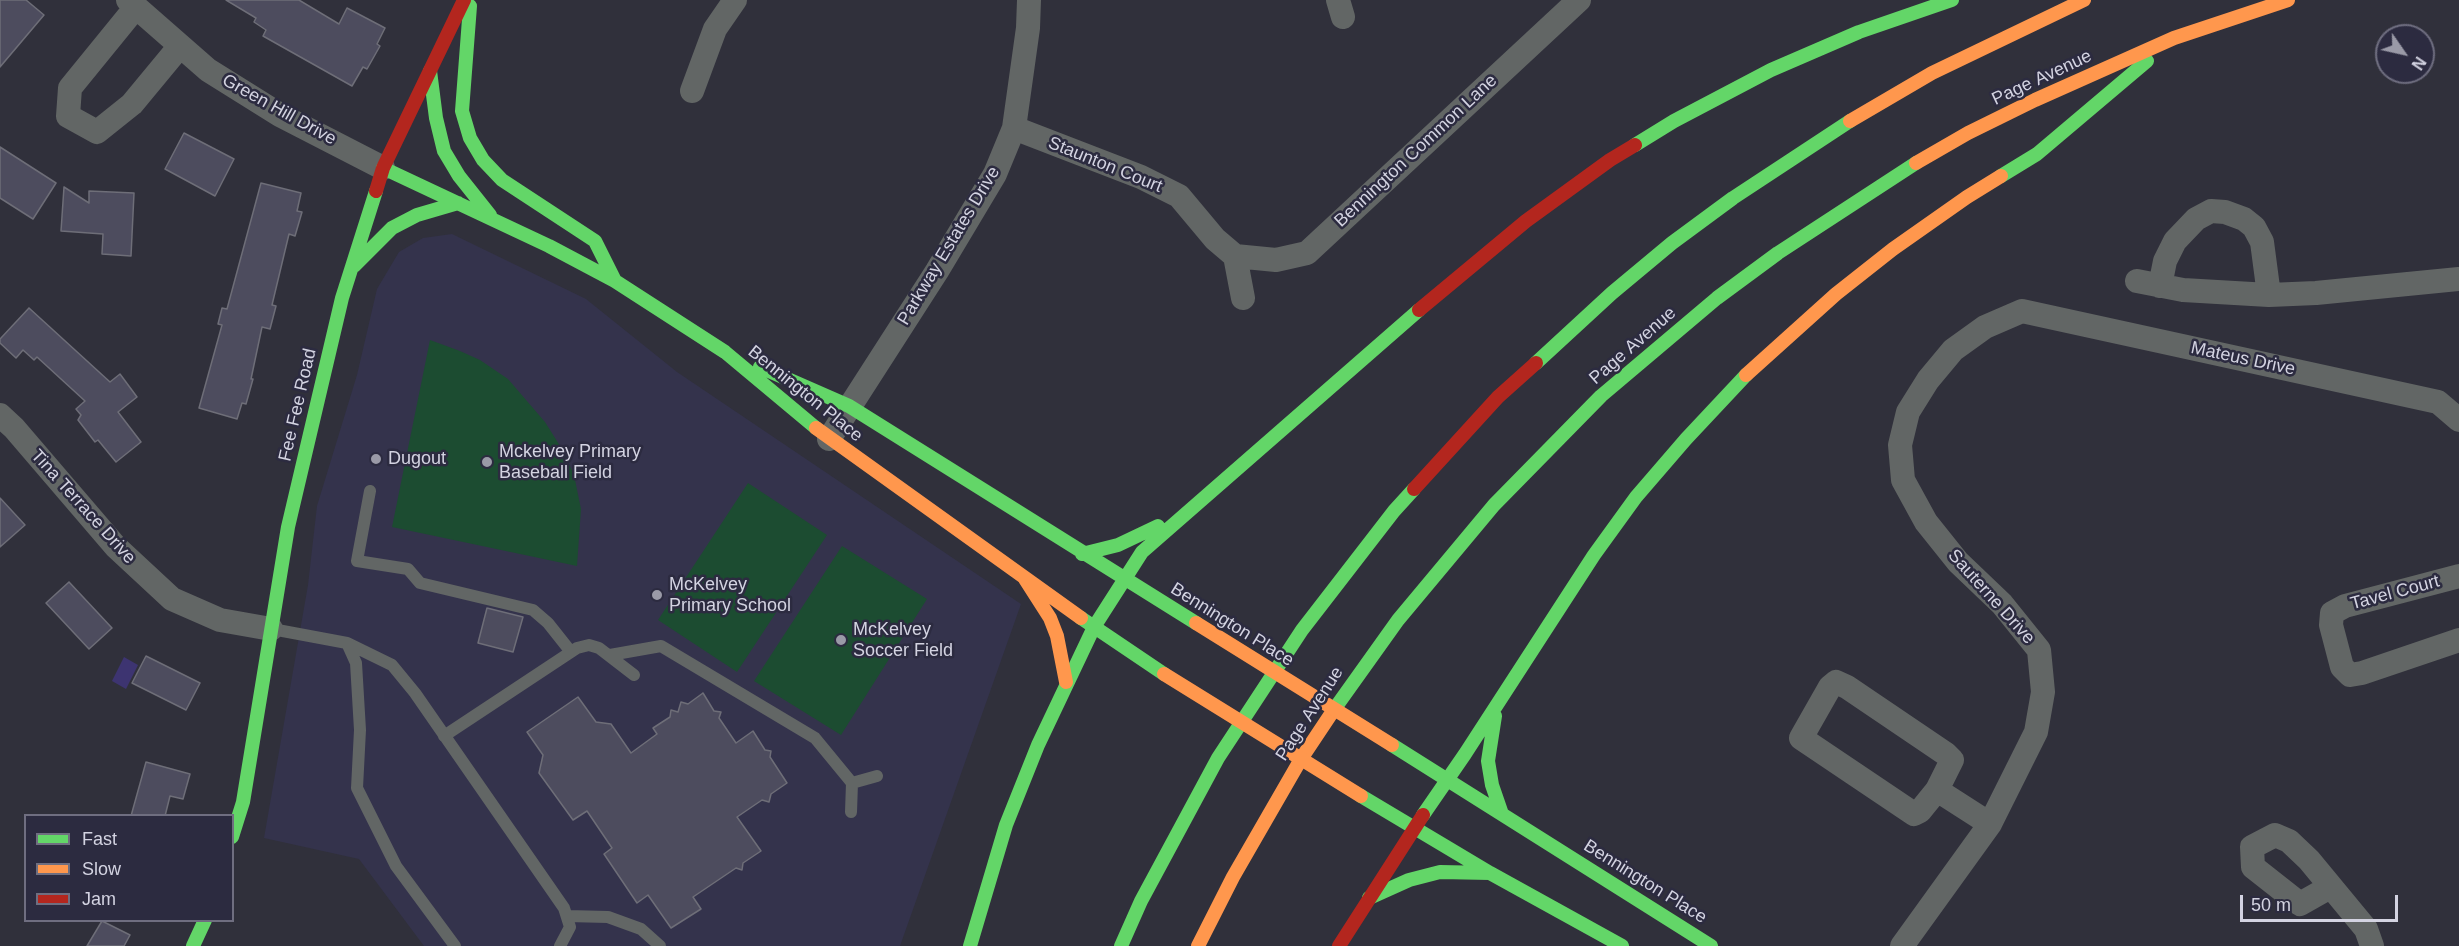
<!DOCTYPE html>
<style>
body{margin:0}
#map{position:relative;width:2459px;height:946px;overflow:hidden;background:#30303b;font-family:Helvetica,sans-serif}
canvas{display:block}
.legend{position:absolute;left:24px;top:814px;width:210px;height:108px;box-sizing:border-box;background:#2c2b40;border:2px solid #6f6e80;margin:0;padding:8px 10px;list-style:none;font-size:18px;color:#d3d3e1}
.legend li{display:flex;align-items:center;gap:12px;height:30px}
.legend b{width:30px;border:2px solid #6f6e80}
.north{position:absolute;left:2375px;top:24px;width:60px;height:60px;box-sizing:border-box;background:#2c2b40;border:2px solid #6f6e80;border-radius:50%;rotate:124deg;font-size:16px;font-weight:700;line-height:24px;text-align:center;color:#d3d3e1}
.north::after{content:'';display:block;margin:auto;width:21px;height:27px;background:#9a9aa7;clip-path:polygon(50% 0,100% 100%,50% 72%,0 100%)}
.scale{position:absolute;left:2240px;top:895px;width:158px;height:27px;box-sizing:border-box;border:3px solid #d3d3e1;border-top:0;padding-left:8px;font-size:18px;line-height:21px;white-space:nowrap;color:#d3d3e1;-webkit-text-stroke:4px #2c2b40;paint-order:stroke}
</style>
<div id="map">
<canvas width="2459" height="946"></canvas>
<ul class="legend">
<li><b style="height:8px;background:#63d668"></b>Fast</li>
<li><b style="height:8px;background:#ff974d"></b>Slow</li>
<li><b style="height:8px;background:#b3261e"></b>Jam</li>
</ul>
<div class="north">N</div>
<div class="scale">50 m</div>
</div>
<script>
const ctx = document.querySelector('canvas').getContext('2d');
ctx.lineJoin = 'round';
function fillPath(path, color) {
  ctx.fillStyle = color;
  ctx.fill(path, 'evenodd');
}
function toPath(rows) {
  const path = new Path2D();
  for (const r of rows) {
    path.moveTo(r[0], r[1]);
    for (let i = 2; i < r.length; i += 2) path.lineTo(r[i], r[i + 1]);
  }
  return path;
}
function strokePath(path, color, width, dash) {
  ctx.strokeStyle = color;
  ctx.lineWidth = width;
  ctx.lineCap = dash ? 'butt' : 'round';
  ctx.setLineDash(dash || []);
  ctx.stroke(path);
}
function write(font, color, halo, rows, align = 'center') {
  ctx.font = font + ' Helvetica,sans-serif';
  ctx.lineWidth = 5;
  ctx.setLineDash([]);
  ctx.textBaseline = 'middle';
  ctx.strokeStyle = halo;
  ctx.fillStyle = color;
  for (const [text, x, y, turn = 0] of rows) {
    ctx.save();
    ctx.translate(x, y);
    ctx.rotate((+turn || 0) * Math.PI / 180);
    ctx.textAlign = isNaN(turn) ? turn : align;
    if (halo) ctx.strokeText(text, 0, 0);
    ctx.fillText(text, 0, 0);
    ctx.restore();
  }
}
const built = toPath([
 [452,234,586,299,677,372,1021,604,900,946,424,946,359,859,264,838,308,585,317,506,357,375,377,289,399,252,423,238]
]);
const green = toPath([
 [430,340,460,351,480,360,508,379,545,422,562,449,574,475,581,509,577,566,392,527],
 [748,483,827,535,737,672,658,620],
 [842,546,927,599,841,735,754,681]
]);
const water = toPath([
 [124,657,138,665,126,689,112,681]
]);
const building = toPath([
 [0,0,26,0,44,15,0,67,0,0],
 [226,0,299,0,339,24,347,8,385,28,377,44,380,46,367,69,363,67,352,86,263,36,266,30,254,22,256,18,226,0],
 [184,133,234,159,215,196,165,169,184,133],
 [0,147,56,183,33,219,0,198,0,147],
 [261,183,301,193,297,211,302,212,295,236,289,234,272,305,276,306,270,329,262,327,251,379,253,379,246,404,242,403,237,419,199,408,222,325,218,324,222,308,227,309,261,183],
 [64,187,89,203,89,191,134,193,131,256,102,254,103,234,61,231,64,187],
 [29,308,110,382,120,374,137,397,118,412,141,442,116,462,98,440,95,442,78,420,81,415,76,409,85,401,37,357,34,360,23,350,16,358,0,343,0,339,29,308],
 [0,498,25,525,0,547,0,498],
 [69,582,112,628,89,649,46,603,69,582],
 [487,608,523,617,513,652,478,643,487,608],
 [146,656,200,683,186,710,132,683,146,656],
 [703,693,714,711,721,712,719,718,736,743,753,731,765,750,771,751,770,757,787,783,771,794,769,802,762,800,737,817,761,851,743,863,742,870,736,868,693,897,701,909,671,928,648,895,637,903,604,854,612,848,587,811,573,820,539,773,543,755,527,732,578,697,596,722,611,724,631,753,657,734,653,728,670,717,671,710,678,712,681,702,688,704,703,693],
 [146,762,190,774,183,799,170,796,165,816,131,816,146,762],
 [102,921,130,935,124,946,87,946,102,921]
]);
const lane = toPath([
 [370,491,357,561,408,569,420,583,533,610,548,623,571,652],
 [272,629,347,643,392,665,415,693,564,908,570,927,560,946],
 [347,643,356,663,360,730,357,788,396,866,455,946],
 [610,655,661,646,815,738,852,783,851,812],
 [444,736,577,648,589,645,599,648,634,675],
 [852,783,877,776],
 [567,916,608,917,641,929,660,946]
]);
const street = toPath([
 [128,0,208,70,280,115,383,168],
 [1338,0,1343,17],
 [136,7,70,88,68,116,97,132,132,104,180,46],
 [692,91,715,29,735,0],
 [1014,128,1141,177,1179,196,1215,239,1235,256,1243,298],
 [1235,256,1276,260,1307,253,1579,0],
 [2137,281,2183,290,2269,295,2316,293,2459,279],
 [2160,286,2165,261,2175,241,2196,219,2211,211,2225,212,2244,219,2254,227,2262,242,2269,295],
 [0,415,14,428,116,547,172,599,220,620,271,629],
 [829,439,937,271,995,174,1014,128,1028,28,1029,0],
 [2459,576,2345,606,2332,613,2331,625,2342,667,2350,675,2362,673,2459,640],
 [1937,790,1920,811,1914,814,1801,738,1830,687,1836,682,1847,687,1946,754,1952,760,1937,790,1990,824],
 [2330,887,2300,904,2253,867,2252,847,2275,835,2289,841,2309,860,2366,929,2372,946],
 [1902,946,1990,824,2036,732,2043,692,2039,650,2002,604,1958,562,1926,522,1903,480,1900,445,1908,412,1928,380,1953,350,1985,327,2022,311,2438,402,2459,420]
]);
const fast = toPath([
 [470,6,462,111,470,138,483,160,502,180,595,241,615,281],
 [430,71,436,118,444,151,459,176,490,215],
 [1635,145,1674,121,1771,70,1859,32,1952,0],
 [383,168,549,246,615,281,725,352,816,428],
 [2001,176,2037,154,2147,61],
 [354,266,392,228,417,215,458,203],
 [1536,363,1612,293,1672,243,1733,198,1850,121],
 [760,367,849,406,1196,623],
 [1082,554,1118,545,1158,526],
 [1081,618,1164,674],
 [1333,711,1398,620,1494,505,1601,396,1717,298,1778,253,1916,163],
 [1495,716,1488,761,1492,785,1502,814],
 [1392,745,1711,946],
 [1361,796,1490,873,1622,946],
 [1423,815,1465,754,1594,555,1636,497,1686,439,1746,375],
 [232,837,243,802,288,527,342,298,376,191],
 [1369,898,1409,880,1440,872,1490,873],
 [193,946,205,920],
 [970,946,1006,825,1038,745,1094,627,1142,552,1419,310],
 [1121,946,1141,901,1218,758,1302,630,1394,511,1414,489]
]);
const slow = toPath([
 [1850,121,1932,73,2084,0],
 [1916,163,1968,133,2035,100,2174,38,2288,0],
 [1746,375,1836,294,1893,249,1967,197,2001,176],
 [816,428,1081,618],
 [1025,579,1050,618,1057,636,1066,682],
 [1198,946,1233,877,1301,759,1333,711]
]);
const jam = toPath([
 [376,191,383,168,464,0],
 [1419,310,1526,221,1610,160,1635,145],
 [1414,489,1498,397,1536,363],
 [1339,946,1423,815]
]);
const slowBridge = toPath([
 [1196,623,1392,745],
 [1164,674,1361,796]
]);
const markers = [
 [376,459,6,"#9a9aa7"],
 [487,462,6,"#9a9aa7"],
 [657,595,6,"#9a9aa7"],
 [841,640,6,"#9a9aa7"]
];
const streetNames = [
 ["Page Avenue",2042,78,-25],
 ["Green Hill Drive",279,110,29],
 ["Bennington Common Lane",1416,151,-43],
 ["Staunton Court",1105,165,22],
 ["Parkway Estates Drive",949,246,-59],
 ["Page Avenue",1633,346,-41],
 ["Mateus Drive",2243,359,12],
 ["Bennington Place",805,394,39],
 ["Fee Fee Road",298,405,-77],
 ["Tina Terrace Drive",83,507,48],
 ["Tavel Court",2395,593,-15],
 ["Sauterne Drive",1991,597,48],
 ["Bennington Place",1232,625,32],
 ["Page Avenue",1310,714,-57],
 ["Bennington Place",1645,882,32]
];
const poiNames = [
 ["Mckelvey Primary",499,452],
 ["Baseball Field",499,473],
 ["Dugout",388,459],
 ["McKelvey",669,585],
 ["Primary School",669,606],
 ["McKelvey",853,630],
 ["Soccer Field",853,651]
];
fillPath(built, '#34334c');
fillPath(green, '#1c4c31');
fillPath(water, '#3d3471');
fillPath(building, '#4d4c5e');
strokePath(building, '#6e6e78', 1.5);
strokePath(lane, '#626665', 12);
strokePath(street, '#626665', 24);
strokePath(fast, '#63d668', 14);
strokePath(slow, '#ff974d', 14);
strokePath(jam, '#b3261e', 14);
strokePath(slowBridge, '#ff974d', 14);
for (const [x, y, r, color] of markers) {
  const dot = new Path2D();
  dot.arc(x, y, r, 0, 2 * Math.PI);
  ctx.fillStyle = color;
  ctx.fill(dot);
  strokePath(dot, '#2c2b40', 2);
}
write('18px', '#d3d3e1', '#2c2b40', streetNames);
write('18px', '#d3d3e1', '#2c2b40', poiNames, 'left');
</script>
